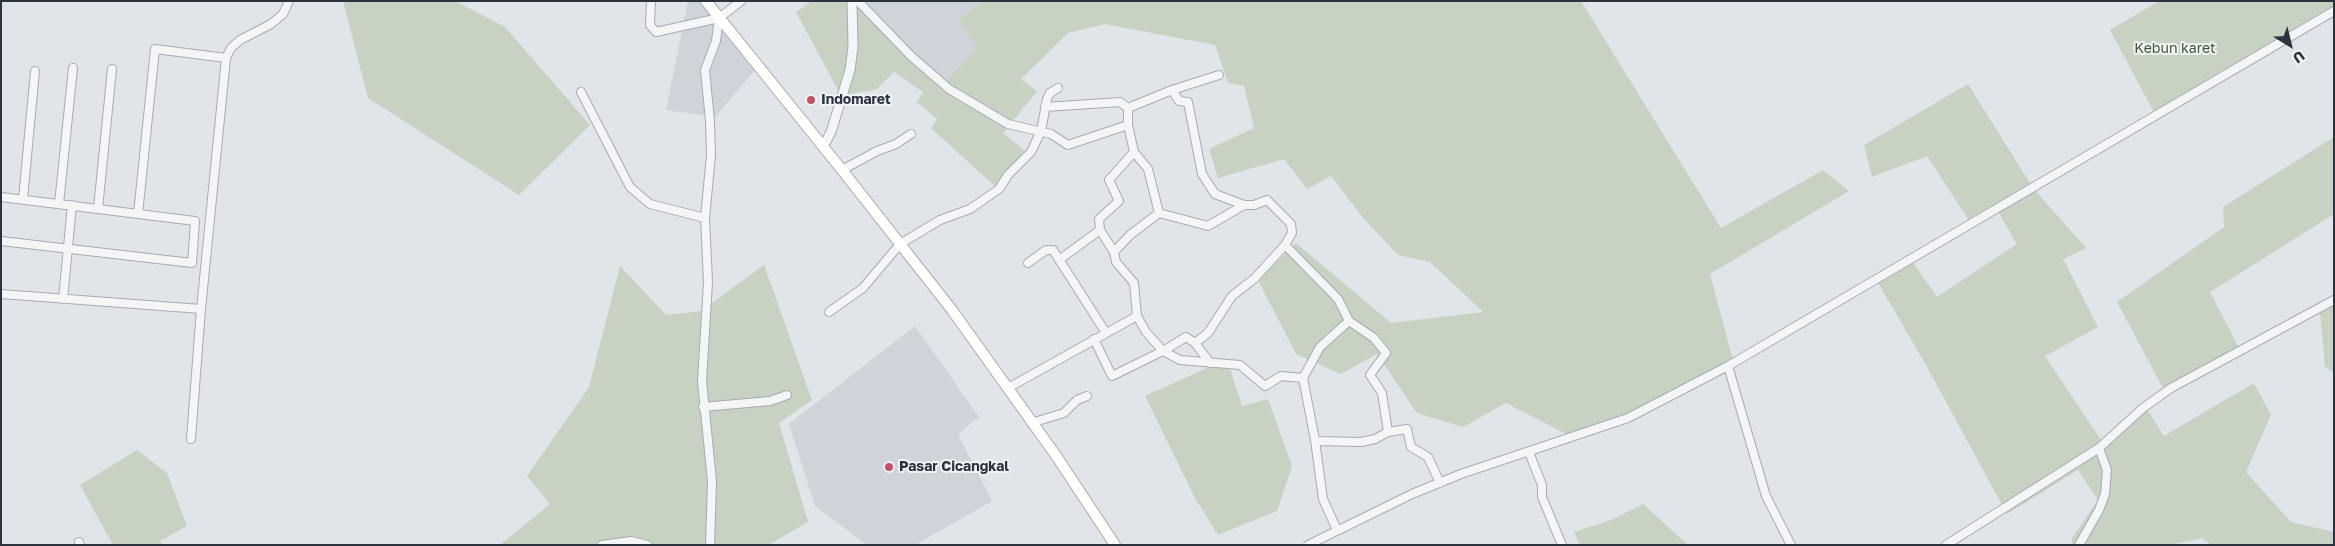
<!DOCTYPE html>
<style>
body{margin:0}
#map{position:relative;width:2335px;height:546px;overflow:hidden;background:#e1e4e8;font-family:"Golos Text",sans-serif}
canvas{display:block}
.frame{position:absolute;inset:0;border:2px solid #2b333f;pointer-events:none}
.north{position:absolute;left:2265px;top:20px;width:50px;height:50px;-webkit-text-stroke:4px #f0f3f6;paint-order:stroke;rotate:144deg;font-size:14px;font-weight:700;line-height:20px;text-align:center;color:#2b333f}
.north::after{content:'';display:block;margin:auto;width:18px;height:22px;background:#2b333f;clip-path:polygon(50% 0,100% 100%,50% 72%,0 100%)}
</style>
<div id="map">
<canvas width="2335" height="546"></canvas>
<div class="frame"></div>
<div class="north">U</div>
</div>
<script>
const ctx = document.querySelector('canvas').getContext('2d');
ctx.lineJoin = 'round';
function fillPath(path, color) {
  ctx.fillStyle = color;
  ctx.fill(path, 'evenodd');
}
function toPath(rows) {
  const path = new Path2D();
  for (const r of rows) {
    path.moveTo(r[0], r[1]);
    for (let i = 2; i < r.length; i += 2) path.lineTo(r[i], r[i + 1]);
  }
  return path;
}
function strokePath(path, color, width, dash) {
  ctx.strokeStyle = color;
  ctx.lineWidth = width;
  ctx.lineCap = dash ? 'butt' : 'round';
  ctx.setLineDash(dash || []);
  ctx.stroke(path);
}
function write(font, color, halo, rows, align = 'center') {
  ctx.font = font + ' "Golos Text",sans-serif';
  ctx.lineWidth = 4;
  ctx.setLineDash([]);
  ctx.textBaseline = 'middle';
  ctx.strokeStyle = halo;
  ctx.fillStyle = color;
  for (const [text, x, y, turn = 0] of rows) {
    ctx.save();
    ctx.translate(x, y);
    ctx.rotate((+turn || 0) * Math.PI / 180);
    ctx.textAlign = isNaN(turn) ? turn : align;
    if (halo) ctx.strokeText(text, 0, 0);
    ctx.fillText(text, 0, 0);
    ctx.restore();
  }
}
const built = toPath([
 [688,1,710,1,760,64,715,117,666,110],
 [866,1,982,1,958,20,977,48,942,85,909,59],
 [915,326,979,417,958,434,992,501,915,545,867,545,815,506,789,424]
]);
const green = toPath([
 [343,1,455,1,505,27,590,125,519,195,368,98],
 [812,1,866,1,909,59,942,85,977,48,958,20,982,1,1581,1,1721,228,1823,170,1849,191,1710,274,1734,364,1624,423,1576,439,1506,403,1463,427,1417,413,1377,354,1341,374,1296,354,1258,280,1296,243,1391,323,1483,312,1430,262,1398,255,1364,219,1331,176,1307,189,1284,159,1218,178,1209,149,1254,128,1244,86,1228,83,1215,45,1105,24,1068,33,1021,79,1037,91,1003,133,1024,150,999,190,931,128,937,119,917,102,923,92,894,72,877,89,841,96,796,12],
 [2159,1,2334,1,2334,11,2156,116,2110,30],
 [1968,84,2033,188,2086,248,2063,259,2098,327,2045,356,2101,440,2145,406,2164,436,2254,383,2271,415,2246,472,2291,522,2334,532,2334,545,2211,545,2202,538,2169,545,2072,545,2072,538,2098,500,2078,470,2007,514,1926,365,1877,281,1912,261,1937,297,2017,244,1996,208,1970,222,1927,156,1872,177,1864,145],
 [2334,137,2334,214,2210,292,2240,350,2164,390,2117,302,2224,227,2223,207],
 [764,265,812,400,779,423,808,522,768,545,500,545,550,504,527,476,589,387,620,266,666,315,701,311],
 [2334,303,2334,373,2325,366,2320,312],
 [1227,359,1242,406,1268,399,1292,466,1277,511,1218,535,1195,498,1145,396],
 [137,450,167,473,187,526,160,541,162,545,113,545,80,485],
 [1643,504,1688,545,1580,545,1574,532,1611,520]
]);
const minor = toPath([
 [651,1,650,25,656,32,719,18,741,1],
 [858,1,911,56,949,89,1008,124,1051,134,1068,145,1128,125,1134,152,1148,169,1159,213,1208,226,1244,205,1254,205,1267,200,1291,224,1292,233,1285,245,1338,299,1349,321,1374,338,1386,353,1370,375,1382,393,1388,432,1407,429,1411,447,1428,457,1440,483],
 [1172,90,1219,75],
 [581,92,630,187,650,204,705,218],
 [1045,107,1120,102,1128,108,1128,125],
 [1128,108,1172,90,1179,101,1188,102,1202,174,1215,194,1244,205],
 [842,170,877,151,896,144,911,134],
 [1,197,195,221,192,263,1,241],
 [23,199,35,71],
 [59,204,73,68],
 [98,209,112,69],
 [1159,213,1130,235,1114,252,1116,262,1134,283,1137,316,1146,332,1163,351,1180,360,1240,365,1265,386,1281,376,1303,378,1315,440,1318,441,1361,442,1375,439,1388,432],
 [138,214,155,49,226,58],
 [1114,252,1100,230,1099,219,1119,201,1109,180,1134,152],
 [1059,260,1100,230],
 [1028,263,1046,250,1053,250,1106,333],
 [1,294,201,309],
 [63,299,72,205],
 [829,312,863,288,900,244,940,220,970,209,999,189,1008,175,1031,152,1041,131,1047,99,1050,93,1058,88],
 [1094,339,1112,376,1163,351,1186,337,1195,343,1210,363],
 [1195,343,1208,333,1232,296,1255,278,1285,245],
 [1728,366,1766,496,1791,545],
 [1303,378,1320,347,1349,321],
 [1008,388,1137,316],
 [703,407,770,401,787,395],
 [1031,423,1064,413,1077,400,1087,396],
 [191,439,201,309,226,58,231,48,240,40,271,24,283,14,289,1],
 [1315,440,1323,499,1337,530],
 [1529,452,1542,485,1542,497,1562,545],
 [79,542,80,545],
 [602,545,631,541,647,545],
 [710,545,712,481,702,381,708,282,705,218,711,155,710,121,705,70,716,41,719,18],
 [1308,545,1412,494,1461,474,1628,418,1728,366,2334,11],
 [1946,545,2099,448,2143,408,2171,388,2334,300],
 [2079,545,2099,510,2105,494,2107,470,2099,448]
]);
const tertiary = toPath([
 [823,147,831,132,850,70,853,47,852,1]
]);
const secondary = toPath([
 [706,1,842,170,952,310,1057,457,1115,545]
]);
const markers = [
 [811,100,5,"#c35066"],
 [889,467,5,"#c35066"]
];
const parkNames = [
 ["Kebun karet",2175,49]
];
const poiNames = [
 ["Indomaret",821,100],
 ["Pasar Cicangkal",899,467]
];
fillPath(built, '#cfd3da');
fillPath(green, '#c7d2c3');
strokePath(minor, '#a7abb2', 10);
strokePath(tertiary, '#a7abb2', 11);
strokePath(secondary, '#a7abb2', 12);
strokePath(minor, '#f3f5f7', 8);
strokePath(tertiary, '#f3f5f7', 9);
strokePath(secondary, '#fff', 10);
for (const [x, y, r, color] of markers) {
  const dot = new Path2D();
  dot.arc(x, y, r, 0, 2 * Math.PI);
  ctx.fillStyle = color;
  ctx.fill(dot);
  strokePath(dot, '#f0f3f6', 2);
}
write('14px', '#405939', '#f0f3f6', parkNames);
write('bold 14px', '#2b333f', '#f0f3f6', poiNames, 'left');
</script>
